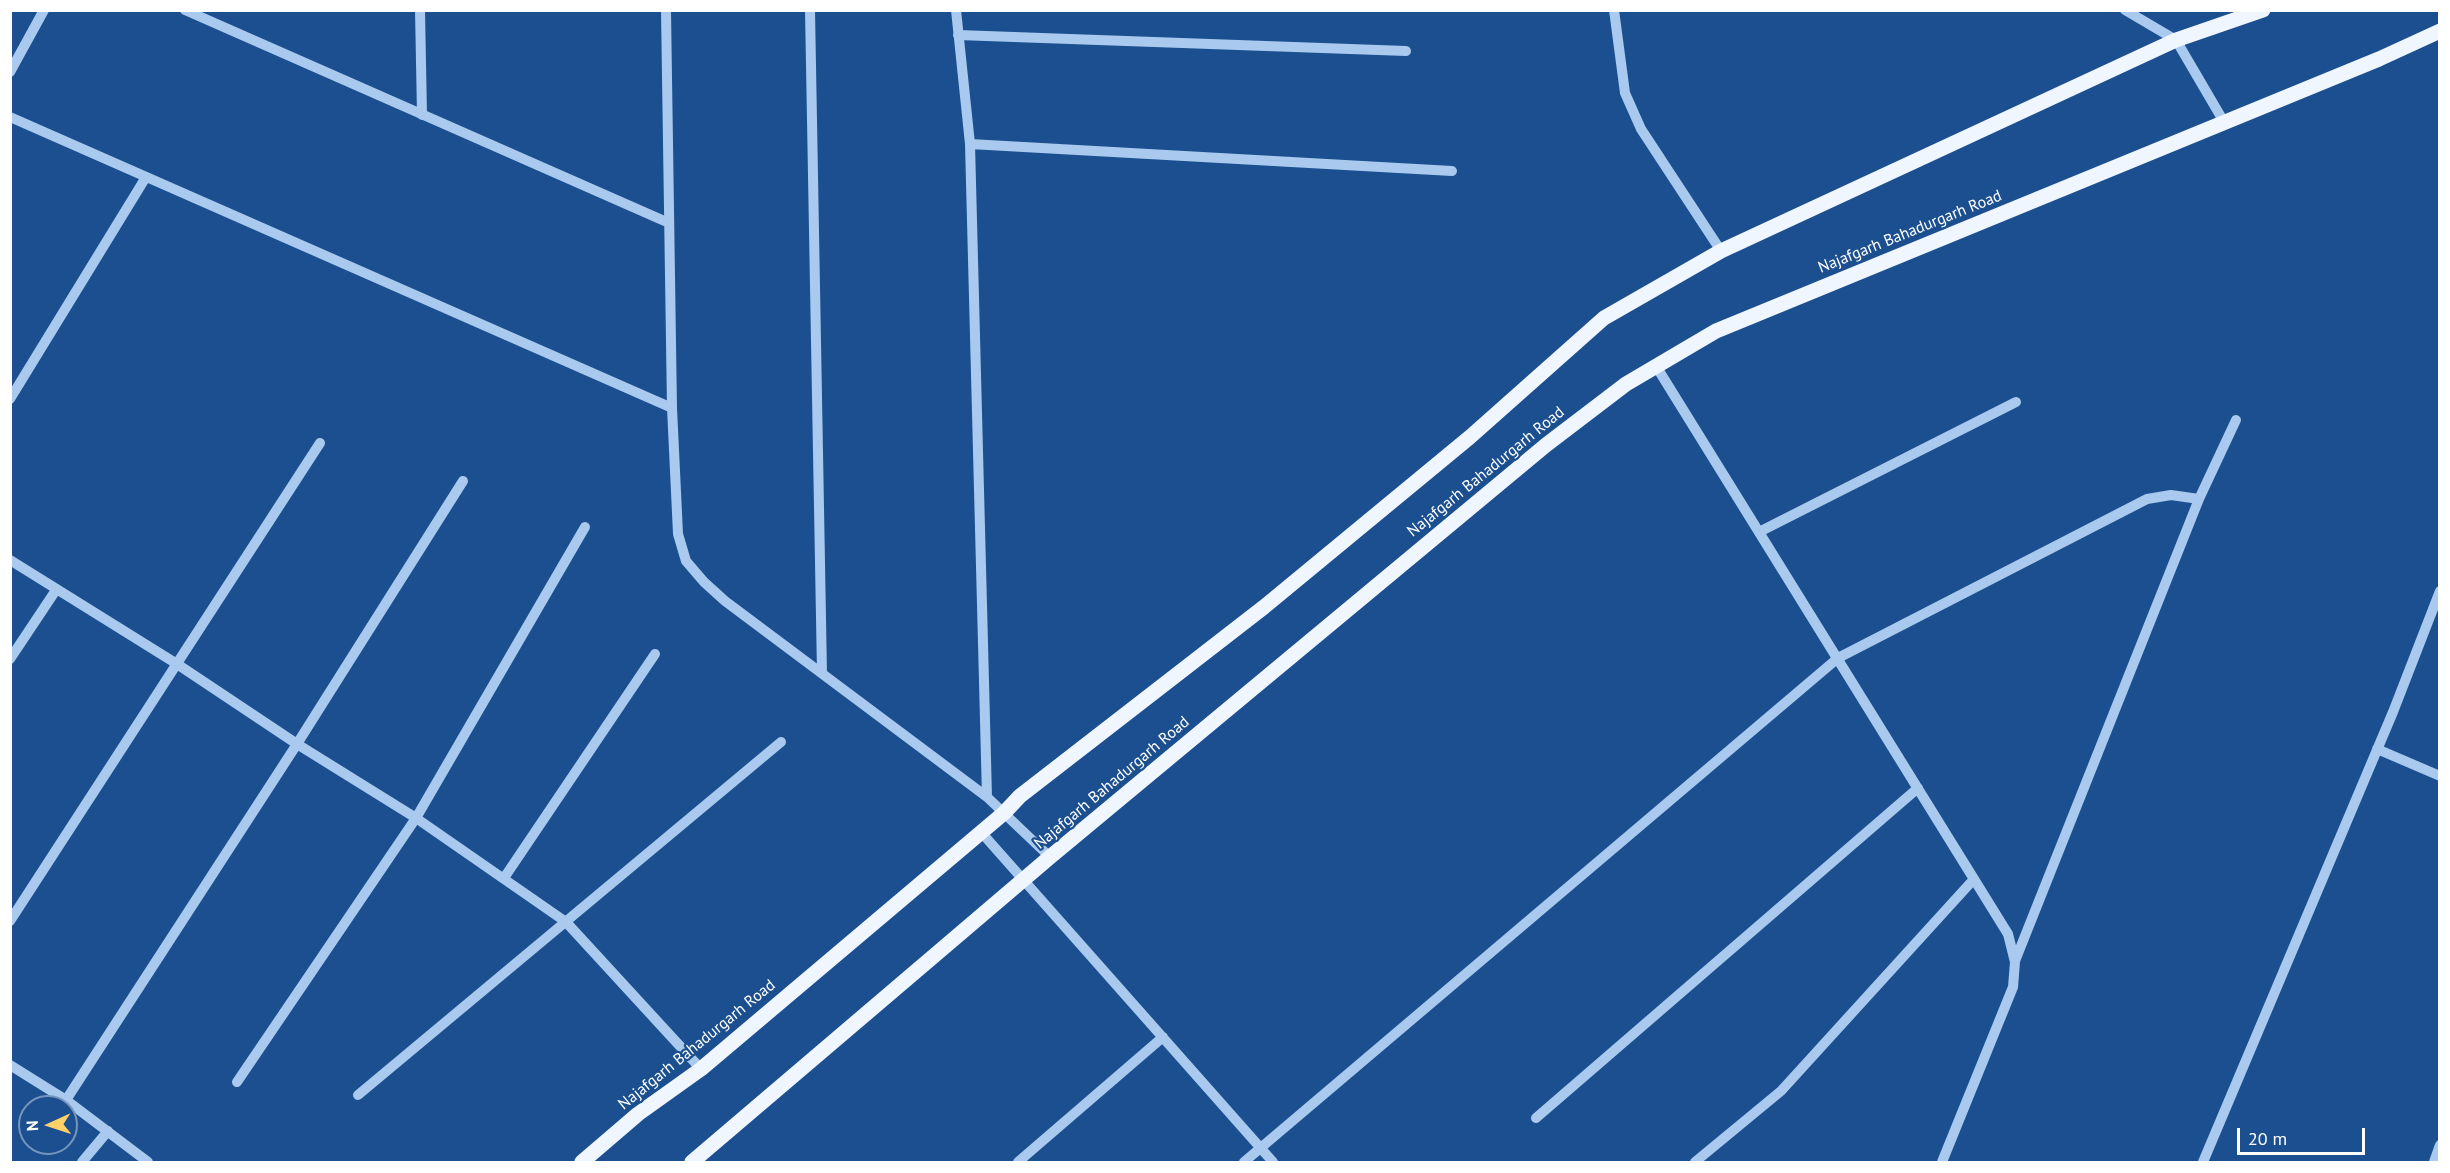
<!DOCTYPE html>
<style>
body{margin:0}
#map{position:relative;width:2450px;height:1173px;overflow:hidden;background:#1b4f8f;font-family:"PT Sans",sans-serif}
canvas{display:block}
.frame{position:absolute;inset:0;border:12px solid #fff;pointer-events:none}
.north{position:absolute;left:18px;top:1095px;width:60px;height:60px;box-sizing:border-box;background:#1b4f8f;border:2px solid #7695bc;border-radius:50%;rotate:267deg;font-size:16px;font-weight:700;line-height:24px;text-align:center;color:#fff}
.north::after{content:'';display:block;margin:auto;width:21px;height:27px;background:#ffd166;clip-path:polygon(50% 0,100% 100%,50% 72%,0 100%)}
.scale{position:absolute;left:2237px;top:1128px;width:128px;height:27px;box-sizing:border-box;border:3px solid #fff;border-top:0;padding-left:8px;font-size:18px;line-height:21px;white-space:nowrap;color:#fff;-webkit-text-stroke:4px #1b4f8f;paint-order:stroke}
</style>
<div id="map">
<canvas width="2450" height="1173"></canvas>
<div class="frame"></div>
<div class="north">N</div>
<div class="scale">20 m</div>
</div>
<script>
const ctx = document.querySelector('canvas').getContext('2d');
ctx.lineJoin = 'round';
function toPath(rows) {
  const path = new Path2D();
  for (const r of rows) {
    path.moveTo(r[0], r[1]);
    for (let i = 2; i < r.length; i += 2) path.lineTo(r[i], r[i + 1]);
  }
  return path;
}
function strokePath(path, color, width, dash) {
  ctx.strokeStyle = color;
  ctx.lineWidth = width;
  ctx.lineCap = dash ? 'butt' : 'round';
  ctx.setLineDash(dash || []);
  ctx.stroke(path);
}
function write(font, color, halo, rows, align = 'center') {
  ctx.font = font + ' "PT Sans",sans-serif';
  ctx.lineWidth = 4.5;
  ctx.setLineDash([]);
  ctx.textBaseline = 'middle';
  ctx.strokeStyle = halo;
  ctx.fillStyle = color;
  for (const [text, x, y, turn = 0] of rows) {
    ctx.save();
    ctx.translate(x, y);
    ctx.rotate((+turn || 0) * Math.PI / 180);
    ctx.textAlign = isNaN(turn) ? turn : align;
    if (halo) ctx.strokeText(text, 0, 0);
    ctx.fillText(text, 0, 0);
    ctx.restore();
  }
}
const minor = toPath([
 [185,10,669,223],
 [420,10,422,115],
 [666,10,672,408,678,534,686,561,704,582,725,601,987,797,1050,857],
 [810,10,822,673],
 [956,10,970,144,987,797],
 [1614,10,1625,93,1641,129,1721,251],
 [2125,10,2176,40,2224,122],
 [958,35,1406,51],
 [10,72,44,10],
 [10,117,672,408],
 [970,144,1452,171],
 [1656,366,2008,934,2015,962,2013,987,1942,1162],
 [10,399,146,177],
 [1759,532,2016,402],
 [10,560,177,664,297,744,416,818,566,922,701,1069],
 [10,659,56,590],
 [2377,749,2440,776],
 [981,832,1273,1162],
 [504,878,655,654],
 [10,921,320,443],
 [2015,961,2199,499,2236,420],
 [10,1065,66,1100,148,1162],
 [237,1082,416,818,585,527],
 [358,1095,781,742],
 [66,1100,297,744,463,481],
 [1536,1118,1918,788],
 [82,1162,108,1131],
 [1018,1162,1163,1037],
 [1244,1162,1838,658,2147,499,2171,495,2199,499],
 [1695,1162,1781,1091,1974,879],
 [2203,1162,2393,712,2440,591],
 [2434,1162,2440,1145]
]);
const major = toPath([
 [582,1162,638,1114,701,1069,1004,813,1020,796,1264,607,1470,437,1604,318,1721,251,2176,40,2263,10],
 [692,1162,1050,857,1546,445,1626,384,1716,331,2379,59,2440,31]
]);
const streetNames = [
 ["Najafgarh Bahadurgarh Road",1910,232,-22],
 ["Najafgarh Bahadurgarh Road",1486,472,-39],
 ["Najafgarh Bahadurgarh Road",1112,783,-40],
 ["Najafgarh Bahadurgarh Road",697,1045,-39]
];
strokePath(minor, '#a9c9ee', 10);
strokePath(major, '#f0f6ff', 15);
write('16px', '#fff', '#1b4f8f', streetNames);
</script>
